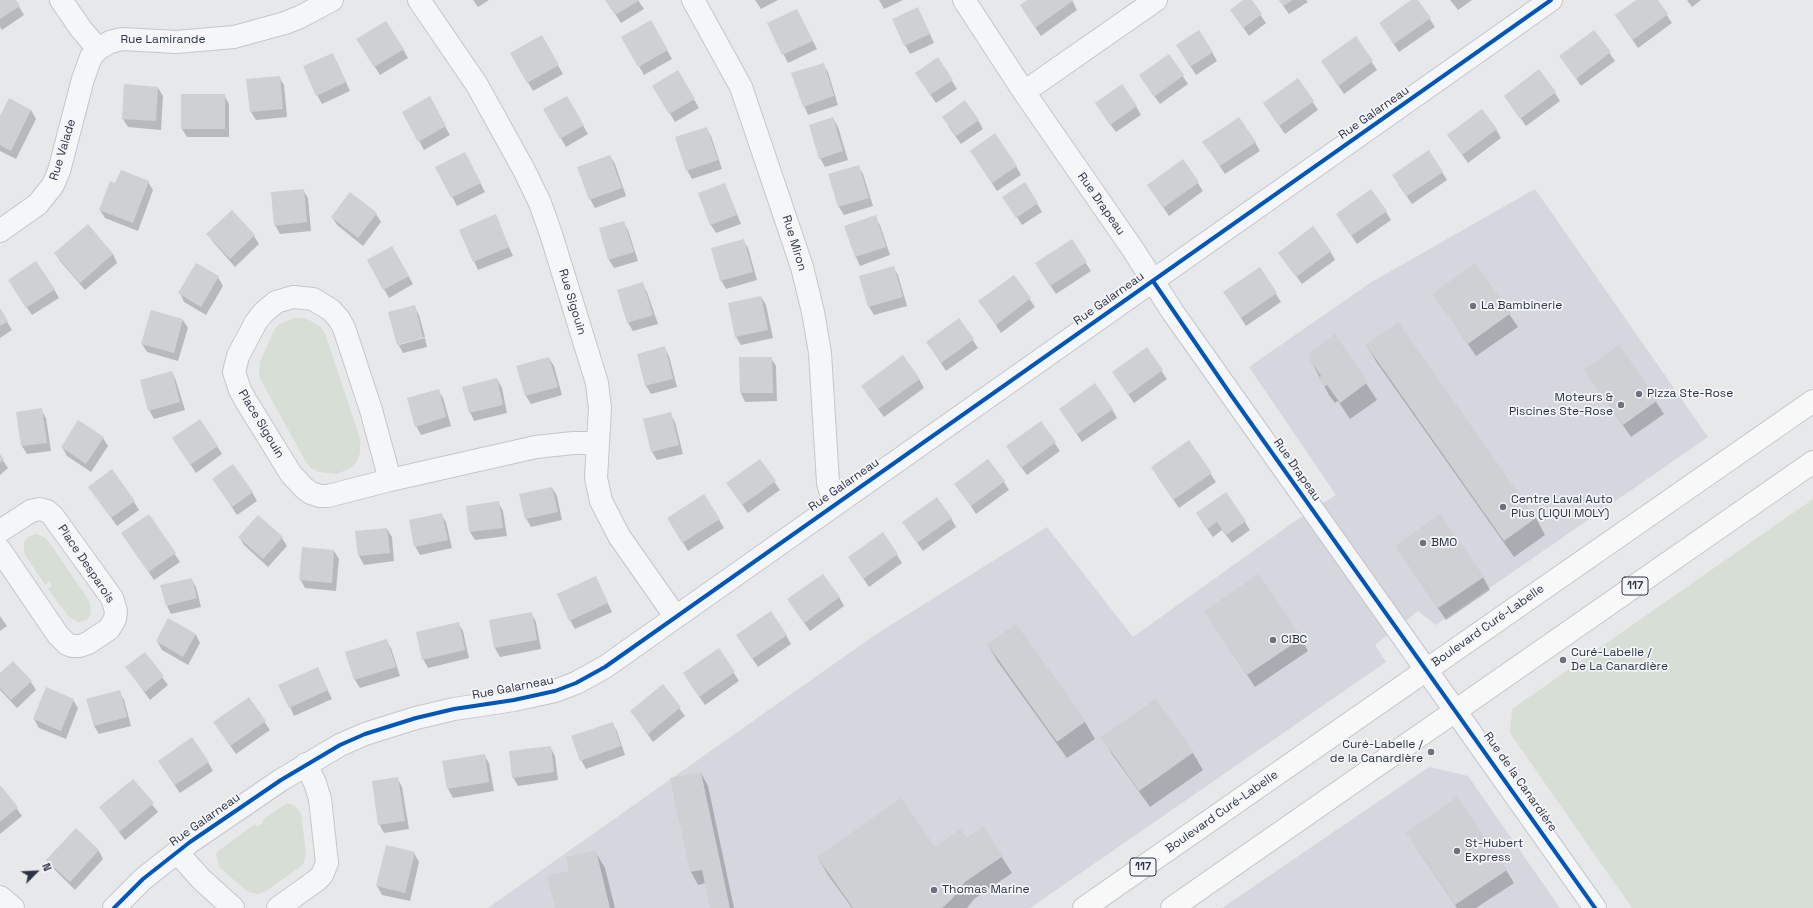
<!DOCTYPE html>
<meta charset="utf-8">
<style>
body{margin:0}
#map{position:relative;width:1813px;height:908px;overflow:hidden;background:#e6e8ea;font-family:"Space Grotesk",sans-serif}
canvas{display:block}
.north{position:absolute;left:16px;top:852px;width:40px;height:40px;-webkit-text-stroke:3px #f4f6f9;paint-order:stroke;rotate:66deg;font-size:11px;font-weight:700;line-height:16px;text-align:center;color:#2b3445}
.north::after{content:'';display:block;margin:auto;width:14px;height:18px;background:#2b3445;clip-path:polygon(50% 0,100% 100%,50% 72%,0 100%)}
</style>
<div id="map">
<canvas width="1813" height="908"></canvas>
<div class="north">N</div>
</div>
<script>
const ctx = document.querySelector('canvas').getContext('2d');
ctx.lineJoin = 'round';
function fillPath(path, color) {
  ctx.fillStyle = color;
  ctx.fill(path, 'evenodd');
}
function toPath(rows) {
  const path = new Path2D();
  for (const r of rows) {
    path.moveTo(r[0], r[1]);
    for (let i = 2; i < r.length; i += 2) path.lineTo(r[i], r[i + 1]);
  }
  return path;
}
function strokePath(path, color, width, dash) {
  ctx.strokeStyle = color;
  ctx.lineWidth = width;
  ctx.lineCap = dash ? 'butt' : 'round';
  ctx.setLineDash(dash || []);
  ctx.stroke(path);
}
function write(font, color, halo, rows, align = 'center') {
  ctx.font = font + ' "Space Grotesk",sans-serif';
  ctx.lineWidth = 3.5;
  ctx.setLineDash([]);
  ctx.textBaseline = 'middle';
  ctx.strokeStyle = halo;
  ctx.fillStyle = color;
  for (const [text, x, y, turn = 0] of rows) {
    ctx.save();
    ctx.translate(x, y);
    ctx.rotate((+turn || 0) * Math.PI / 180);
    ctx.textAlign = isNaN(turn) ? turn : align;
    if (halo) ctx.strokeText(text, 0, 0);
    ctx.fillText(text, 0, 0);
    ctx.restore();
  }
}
const built = toPath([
 [1535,189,1708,437,1436,625,1418,611,1375,645,1386,662,1030,908,488,908,875,635,1047,527,1133,637,1295,521,1336,495,1249,367,1370,283],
 [1429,767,1468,776,1560,908,1222,908]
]);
const green = toPath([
 [294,318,303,318,311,321,320,326,325,333,360,438,360,453,357,461,350,468,337,474,319,472,311,468,306,462,259,377,260,362,274,330,280,324],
 [1813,499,1813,908,1632,908,1510,733,1512,709],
 [36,534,45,538,49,542,90,602,91,613,87,620,78,622,69,617,48,589,52,586,49,582,45,585,24,553,24,542,28,537],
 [287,803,294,805,301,813,306,854,303,865,266,891,258,894,248,892,219,867,216,854,218,851,255,824,257,827,264,822,262,820]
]);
const shadow = toPath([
 [0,0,15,0,24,15,2,30,0,27],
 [473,0,489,0,478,7],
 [606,0,638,0,644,9,621,23],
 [755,0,778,0,761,9],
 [879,0,903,0,884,9],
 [1029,0,1072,0,1077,10,1041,36,1021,6],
 [1245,0,1250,0,1266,23,1249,36,1231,10],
 [1279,0,1306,0,1308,2,1289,14],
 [1413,0,1417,0,1435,27,1399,52,1385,31],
 [1450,0,1472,0,1458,10],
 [1638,0,1657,0,1672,23,1638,48,1616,16],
 [1687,0,1701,0,1692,7],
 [797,10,817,49,788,63,768,24],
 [922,17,934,43,910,54,905,45],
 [651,21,672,59,644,75,622,37],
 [1594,31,1615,61,1581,86,1561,56],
 [541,36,563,74,533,91,511,53],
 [1355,37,1377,70,1344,94,1327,69],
 [1177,46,1212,52,1217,61,1196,75],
 [363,48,403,49,408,58,380,75],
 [1169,55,1188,84,1160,104,1145,83],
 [337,62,350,91,322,104,317,95],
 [823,64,828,72,838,105,808,115,804,106],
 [678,72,699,108,675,122,654,86],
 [279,77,284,85,287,117,256,120,251,112],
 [1298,80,1318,110,1285,134,1264,104],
 [921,81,952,81,957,89,936,103],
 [158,88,163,96,161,130,128,127,123,119],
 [1555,93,1560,101,1526,126,1505,96],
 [224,95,229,104,229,137,187,137,182,129],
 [567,97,588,134,566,147,545,110],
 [429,98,450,135,424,150,403,112],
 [1136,106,1141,115,1116,132,1101,112],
 [31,110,36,119,16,159,0,151,0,118],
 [833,118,838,127,848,160,825,167,820,158],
 [978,120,983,129,961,144,948,126],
 [706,128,711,136,722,169,692,179,687,170],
 [1496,129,1501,138,1468,163,1449,136],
 [1255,142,1260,151,1225,174,1209,150],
 [610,156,615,164,626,196,595,208,590,199],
 [976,159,1016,166,1021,175,997,191],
 [1183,160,1203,191,1169,216,1148,185],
 [469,162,485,192,457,206,437,168],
 [858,166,863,174,873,206,844,215,839,207,829,175],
 [1442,172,1447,180,1412,204,1398,184],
 [148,182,153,190,138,231,105,218,100,210,116,185],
 [1025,183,1042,212,1022,225,1009,205],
 [725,184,741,224,716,233,711,225,699,194],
 [303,190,308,198,311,231,280,234,275,225],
 [1386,212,1391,220,1357,244,1337,215],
 [376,214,381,222,363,246,337,225,332,217],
 [495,215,513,256,478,270,460,230],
 [875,217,880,225,890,255,860,266,856,257,845,227],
 [623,222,628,230,638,261,614,268,609,260,600,229],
 [88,225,113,254,117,263,85,290,60,261,55,253],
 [208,234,254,236,259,244,235,267,213,242],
 [743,240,748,248,757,280,726,289,721,280],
 [1071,240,1091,271,1056,294,1041,272],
 [392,247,413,284,389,298,368,261],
 [1330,251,1335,260,1302,284,1285,261],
 [1475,264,1518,327,1476,356,1434,294],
 [893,267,898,275,907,306,874,315,869,307],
 [1260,269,1281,302,1246,326,1230,301],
 [1013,276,1035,307,1001,333,980,301],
 [218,277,223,286,206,315,184,302,180,293],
 [642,283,647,292,658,324,633,331,628,323,618,291],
 [14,289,54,289,59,298,32,315],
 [761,297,766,305,773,338,741,345,736,337],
 [414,306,419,315,425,337,399,343,399,345,425,338,427,347,403,353,398,344],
 [0,310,12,330,0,338],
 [151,311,183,320,188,328,178,361,147,352,142,344],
 [959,320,978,348,946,371,927,342],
 [1335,336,1377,400,1350,419,1338,401,1335,403,1329,395,1310,359],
 [1367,346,1536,518,1545,535,1514,557,1377,363],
 [1619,346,1664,414,1631,437,1585,370],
 [664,347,669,356,677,387,651,394,646,386],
 [1146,348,1167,379,1134,403,1118,380],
 [549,358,554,366,562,395,531,404,526,396,517,367],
 [740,358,771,358,776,366,777,401,745,402,741,393],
 [172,372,176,381,185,410,154,419,149,410],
 [497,379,502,388,507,413,474,421,470,412],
 [919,379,924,388,884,417,867,394],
 [438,390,443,398,451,426,421,435,416,426],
 [1060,409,1112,409,1117,418,1082,442],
 [41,410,46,418,51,451,27,454,22,446],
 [670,413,675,422,683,454,657,460,652,452,644,420],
 [1041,423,1060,451,1027,475,1012,455],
 [103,438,108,446,91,472,67,456,62,447],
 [173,438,217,446,222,454,196,473],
 [1189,442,1216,482,1179,508,1157,476],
 [0,456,8,468,0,475],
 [760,461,780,490,748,513,733,492],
 [213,479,252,492,257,501,237,515],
 [1004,482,1009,490,976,514,956,484],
 [552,488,557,496,562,520,531,527,526,518],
 [1226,493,1250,530,1232,543,1222,530,1213,537,1202,522],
 [95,495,134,502,139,510,117,526],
 [704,495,724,528,688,551,673,526],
 [498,502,503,511,507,536,475,540,470,532],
 [441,514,446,522,452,548,420,555,415,546],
 [149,515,180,562,154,580,128,542],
 [258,516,282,538,287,546,268,567,244,545,239,537],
 [951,518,956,527,923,551,903,523],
 [387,529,392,537,394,561,364,565,359,556,356,532],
 [883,533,902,563,869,587,849,557],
 [1396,546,1483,577,1490,590,1446,620],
 [334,551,339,559,336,591,305,588,300,579],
 [596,578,612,612,575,629,570,620],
 [191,579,196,587,201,607,171,614,167,606],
 [839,597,844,606,810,631,788,600],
 [1205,612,1301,638,1308,651,1255,687],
 [531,613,536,622,541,649,500,657,495,648,490,621],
 [0,616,7,626,0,631],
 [169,620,196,635,200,643,188,665,162,650,157,641],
 [458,623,463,631,469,658,428,668,423,659],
 [786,635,791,644,758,667,737,636],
 [386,640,391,648,400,676,360,688,355,680,346,652],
 [988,645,1085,722,1095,739,1067,758,998,662],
 [719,650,739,681,705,705,689,682],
 [144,653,168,685,150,700,127,668],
 [13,662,31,682,36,690,17,708,0,690,0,675],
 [317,668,332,699,294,716,290,707],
 [663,686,685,716,653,742,631,711],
 [119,691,124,700,131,726,99,734,94,726,88,700],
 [249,699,270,730,236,754,220,731],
 [73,700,78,708,66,739,39,728,34,719],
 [1155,700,1193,753,1203,770,1150,807,1112,754,1103,737],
 [612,723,617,731,625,755,586,769,581,760],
 [550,747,555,756,558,780,518,786,513,777],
 [484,755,489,763,494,791,453,798,448,789,443,762],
 [159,762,208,762,213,771,180,793],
 [701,773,708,786,734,908,711,908,706,883,698,885,691,872],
 [397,778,402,787,409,829,384,833,379,824],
 [133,780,158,812,125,840,100,807],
 [1,787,22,816,0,834,0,788],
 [983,828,1012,873,974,899,967,908,852,908,828,875,818,858,935,848,966,839],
 [76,830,99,851,103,859,75,890,53,868,48,860],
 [1415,846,1506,870,1514,883,1476,908,1457,908],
 [595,851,605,868,615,908,556,908,570,872],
 [414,853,419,862,410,901,382,895,377,886]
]);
const building = toPath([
 [0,0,16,0,20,6,0,19],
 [605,0,640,0,615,15],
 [1027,0,1074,0,1035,28,1020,5],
 [1243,0,1252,0,1262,14,1243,28,1230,10],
 [1279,0,1293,0,1283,6],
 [1411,0,1418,0,1431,18,1394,44,1379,23],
 [1636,0,1658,0,1668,14,1633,40,1615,15],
 [918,7,930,34,904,46,892,19],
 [797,9,813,41,782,55,767,23],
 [651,20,668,50,638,67,621,37],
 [386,21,404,49,374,67,356,39],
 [1199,30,1213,52,1190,67,1176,45],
 [1594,30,1611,52,1576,79,1559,56],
 [542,35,559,65,527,83,510,53],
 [1356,36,1373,61,1338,86,1321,61],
 [333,53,346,82,316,96,303,66],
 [1169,54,1184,75,1154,97,1139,75],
 [938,57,953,80,930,95,915,73],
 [824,63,834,96,803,107,791,73],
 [1539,69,1556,92,1520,119,1504,96],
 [678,70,695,99,669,114,652,86],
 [280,76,283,109,250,112,246,79],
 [1298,78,1314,101,1279,126,1263,103],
 [124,84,158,87,156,121,122,119],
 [1122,84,1137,106,1110,125,1095,103],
 [181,94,225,94,225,129,181,129],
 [430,96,446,126,418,142,402,112],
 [567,96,584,125,560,139,543,109],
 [9,98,31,110,11,151,0,145,0,116],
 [965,100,979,120,956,136,942,117],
 [1482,109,1497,129,1462,155,1447,135],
 [833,117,843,151,819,159,809,125],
 [1239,117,1256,142,1220,166,1202,142],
 [707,127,718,160,686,171,675,137],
 [995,133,1017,166,992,183,970,151],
 [1429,150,1443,172,1407,196,1392,175],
 [465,152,481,183,451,198,435,167],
 [610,155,622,188,589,200,577,167],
 [1183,159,1199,182,1163,208,1147,185],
 [859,165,869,198,838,207,828,174],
 [121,170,149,181,133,223,99,210,110,181,115,183],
 [1025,182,1038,203,1016,218,1002,197],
 [725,183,737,215,710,225,698,193],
 [304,189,307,222,274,226,271,192],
 [1371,189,1387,211,1351,236,1336,214],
 [350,192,377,213,358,238,331,217],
 [232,210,255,235,230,259,206,234],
 [496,214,509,247,473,262,459,230],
 [876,215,886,247,855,257,844,226],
 [624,221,634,252,608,260,599,228],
 [88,224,113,254,80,283,54,253],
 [1313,226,1331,251,1296,277,1278,253],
 [744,239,753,272,720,281,711,248],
 [1072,239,1087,262,1050,286,1035,263],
 [392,246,409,276,383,290,367,260],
 [36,261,55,289,26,308,8,280],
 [196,263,219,276,201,307,178,293],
 [1475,263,1511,313,1468,344,1432,294],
 [894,266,903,297,868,307,859,276],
 [1260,267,1277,293,1241,318,1223,292],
 [1014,275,1031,298,996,325,978,301],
 [643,282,653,315,627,323,617,290],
 [761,296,768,330,735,337,728,303],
 [415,305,423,338,397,345,388,312],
 [0,308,8,321,0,326],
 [151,310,183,319,174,353,141,344],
 [959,318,974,339,941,363,926,342],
 [1398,322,1536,518,1504,541,1366,345],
 [1335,334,1368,382,1340,403,1327,385,1324,387,1318,378,1321,376,1309,359,1311,357,1308,354],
 [1619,345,1658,400,1623,425,1584,370],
 [665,346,673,379,645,386,637,354],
 [1147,347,1163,370,1128,395,1112,372],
 [903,355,920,379,878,409,861,386],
 [549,357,558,387,525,396,516,366],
 [739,357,772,357,773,393,740,393],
 [172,371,180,402,148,411,140,380],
 [497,378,503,405,469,413,462,387],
 [1095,383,1113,409,1077,434,1059,409],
 [439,389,446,417,415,427,407,398],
 [42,408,47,443,21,446,16,412],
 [671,412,679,445,651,452,643,419],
 [200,419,218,446,190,465,172,438],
 [78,420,104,437,86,464,61,447],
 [1041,421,1056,442,1021,468,1006,446],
 [1189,440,1212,473,1173,500,1151,467],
 [0,454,4,459,0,463],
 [760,459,776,481,742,505,726,483],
 [988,459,1005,481,971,506,954,484],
 [233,464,253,492,232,507,212,479],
 [112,469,135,501,111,518,88,487],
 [552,487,558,512,525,519,519,494],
 [1226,492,1246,521,1226,535,1217,522,1207,529,1196,513],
 [704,494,720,519,682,543,667,518],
 [937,497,952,518,917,543,902,522],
 [499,501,503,528,469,532,466,506],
 [442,513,448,540,414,547,409,520],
 [149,514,176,553,148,572,121,533],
 [1440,514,1484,577,1438,608,1395,546],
 [258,515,283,537,263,559,238,537],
 [387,528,390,553,358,556,355,531],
 [883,532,898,554,863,579,848,557],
 [302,547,334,550,332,583,299,580],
 [823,574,840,597,804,623,787,599],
 [1259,574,1302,638,1247,675,1204,611],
 [596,576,608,603,569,621,557,594],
 [192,578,197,598,166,606,160,585],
 [771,611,787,635,752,659,736,635],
 [532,612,537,640,494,648,489,620],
 [168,618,196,634,183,657,156,641],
 [459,622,465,650,422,660,416,632],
 [1016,624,1086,721,1057,742,987,644],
 [387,639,396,667,354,680,345,652],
 [719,648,735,672,699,697,683,673],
 [145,652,164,676,145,692,125,667],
 [13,661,32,681,11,700,0,688,0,673],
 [318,667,328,690,289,708,278,685],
 [663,684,681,707,648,734,630,711],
 [46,687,74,699,61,731,33,719],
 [120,690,127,717,94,726,86,699],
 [249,697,266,721,230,746,213,722],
 [1156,699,1194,752,1139,791,1101,737],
 [613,722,621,746,580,761,571,736],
 [192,737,209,762,175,785,158,761],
 [551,746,554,772,512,778,509,751],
 [485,754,489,782,447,789,442,761],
 [701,772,730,908,710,908,702,870,690,872,670,778],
 [398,777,405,821,378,825,372,781],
 [133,779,154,803,119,832,99,807],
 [1,786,18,807,0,822,0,787],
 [1457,797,1507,870,1455,905,1406,833],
 [901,798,935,847,960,829,967,838,983,827,1003,856,965,882,952,899,942,908,853,908,817,857],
 [76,828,99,850,70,882,46,860],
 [386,845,415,852,405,893,376,886],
 [596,850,610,908,555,908,547,876,569,871,566,857]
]);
const minor = toPath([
 [61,0,81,29,98,49],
 [419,0,477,85,524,170,540,203,551,234,597,383,600,408,596,478,601,501,619,536,675,616],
 [693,0,741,87,802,267,813,312,820,353,828,483,831,493,837,503],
 [964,0,1024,92,1134,251,1172,311,1595,908],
 [1024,92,1156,0],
 [0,231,38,204,53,185,59,171,83,79,91,57,98,49,110,42,122,39,176,42,234,37,285,23,300,17,332,0],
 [390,480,371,410,344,328,339,319,331,310,313,299,293,297,276,302,263,313,256,322,238,356,234,372,240,390,246,401,291,474,304,488,311,493,320,496,328,496,390,480,536,447,573,443,598,443],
 [0,531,31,511,40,509,47,511,52,515,112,598,116,611,115,619,109,629,88,643,80,646,72,646,67,644,58,635,0,550],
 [177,852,201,879,233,908],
 [0,897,13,908],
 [114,908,143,879,190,842,281,780,340,745,365,734,416,718,454,709,514,700,555,691,576,683,605,667,1551,0],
 [278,908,317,880,322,875,327,863,320,799,315,783,306,764]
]);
const primary = toPath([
 [1084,908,1813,401],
 [1172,908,1813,462]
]);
const cycleway = toPath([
 [1153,281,1231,395,1595,908],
 [114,908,143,879,190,842,281,780,340,745,365,734,416,718,454,709,514,700,555,691,576,683,605,667,1551,0]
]);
const markers = [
 [1473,306,4,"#6c737f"],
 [1639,394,4,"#6c737f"],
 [1621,405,4,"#6c737f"],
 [1503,507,4,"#6c737f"],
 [1423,543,4,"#6c737f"],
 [1273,640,4,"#6c737f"],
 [1563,660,4,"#6c737f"],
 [1431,752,4,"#6c737f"],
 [1457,851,4,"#6c737f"],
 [934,890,4,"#6c737f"]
];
const shields = [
 [1635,586,26],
 [1143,867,26]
];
const shieldNames = [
 ["117",1635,586],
 ["117",1143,867]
];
const streetNames = [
 ["Rue Lamirande",163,40],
 ["Rue Galarneau",1374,113,-35],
 ["Rue Valade",63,150,-73],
 ["Rue Drapeau",1101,204,55],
 ["Rue Miron",794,243,73],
 ["Rue Galarneau",1109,299,-35],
 ["Rue Sigouin",572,302,73],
 ["Place Sigouin",261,424,59],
 ["Rue Drapeau",1297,470,55],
 ["Rue Galarneau",844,485,-35],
 ["Place Desparois",86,564,56],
 ["Boulevard Curé-Labelle",1488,626,-35],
 ["Rue Galarneau",513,688,-11],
 ["Rue de la Canardière",1520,782,55],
 ["Boulevard Curé-Labelle",1222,812,-35],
 ["Rue Galarneau",205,820,-35]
];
const poiNames = [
 ["La Bambinerie",1481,306],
 ["Pizza Ste-Rose",1647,394],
 ["Moteurs &",1613,398,"right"],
 ["Piscines Ste-Rose",1613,412,"right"],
 ["Centre Laval Auto",1511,500],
 ["Plus (LIQUI MOLY)",1511,514],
 ["BMO",1431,543],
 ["CIBC",1281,640],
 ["Curé-Labelle /",1571,653],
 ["De La Canardière",1571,667],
 ["Curé-Labelle /",1423,745,"right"],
 ["de la Canardière",1423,759,"right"],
 ["St-Hubert",1465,844],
 ["Express",1465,858],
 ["Thomas Marine",942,890]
];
fillPath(built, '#d4d7dd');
fillPath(green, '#d6ded6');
fillPath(shadow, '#0003');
fillPath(building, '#ced0d3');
strokePath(minor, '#c4c6c8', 24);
strokePath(primary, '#c2c5c8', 24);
strokePath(minor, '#f5f6f7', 22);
strokePath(primary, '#f8f8f8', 22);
strokePath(cycleway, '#0057b8', 4);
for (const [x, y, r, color] of markers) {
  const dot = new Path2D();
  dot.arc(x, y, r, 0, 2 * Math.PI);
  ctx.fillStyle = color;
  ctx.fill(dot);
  strokePath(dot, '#f4f6f9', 1.5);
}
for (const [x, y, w] of shields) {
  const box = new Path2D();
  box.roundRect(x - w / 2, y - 9, w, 18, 3);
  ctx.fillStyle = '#f4f6f9';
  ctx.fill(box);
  strokePath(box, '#2b3445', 1);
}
write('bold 11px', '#2b3445', null, shieldNames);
write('12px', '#2b3445', '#f4f6f9', streetNames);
write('12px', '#2b3445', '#f4f6f9', poiNames, 'left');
</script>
